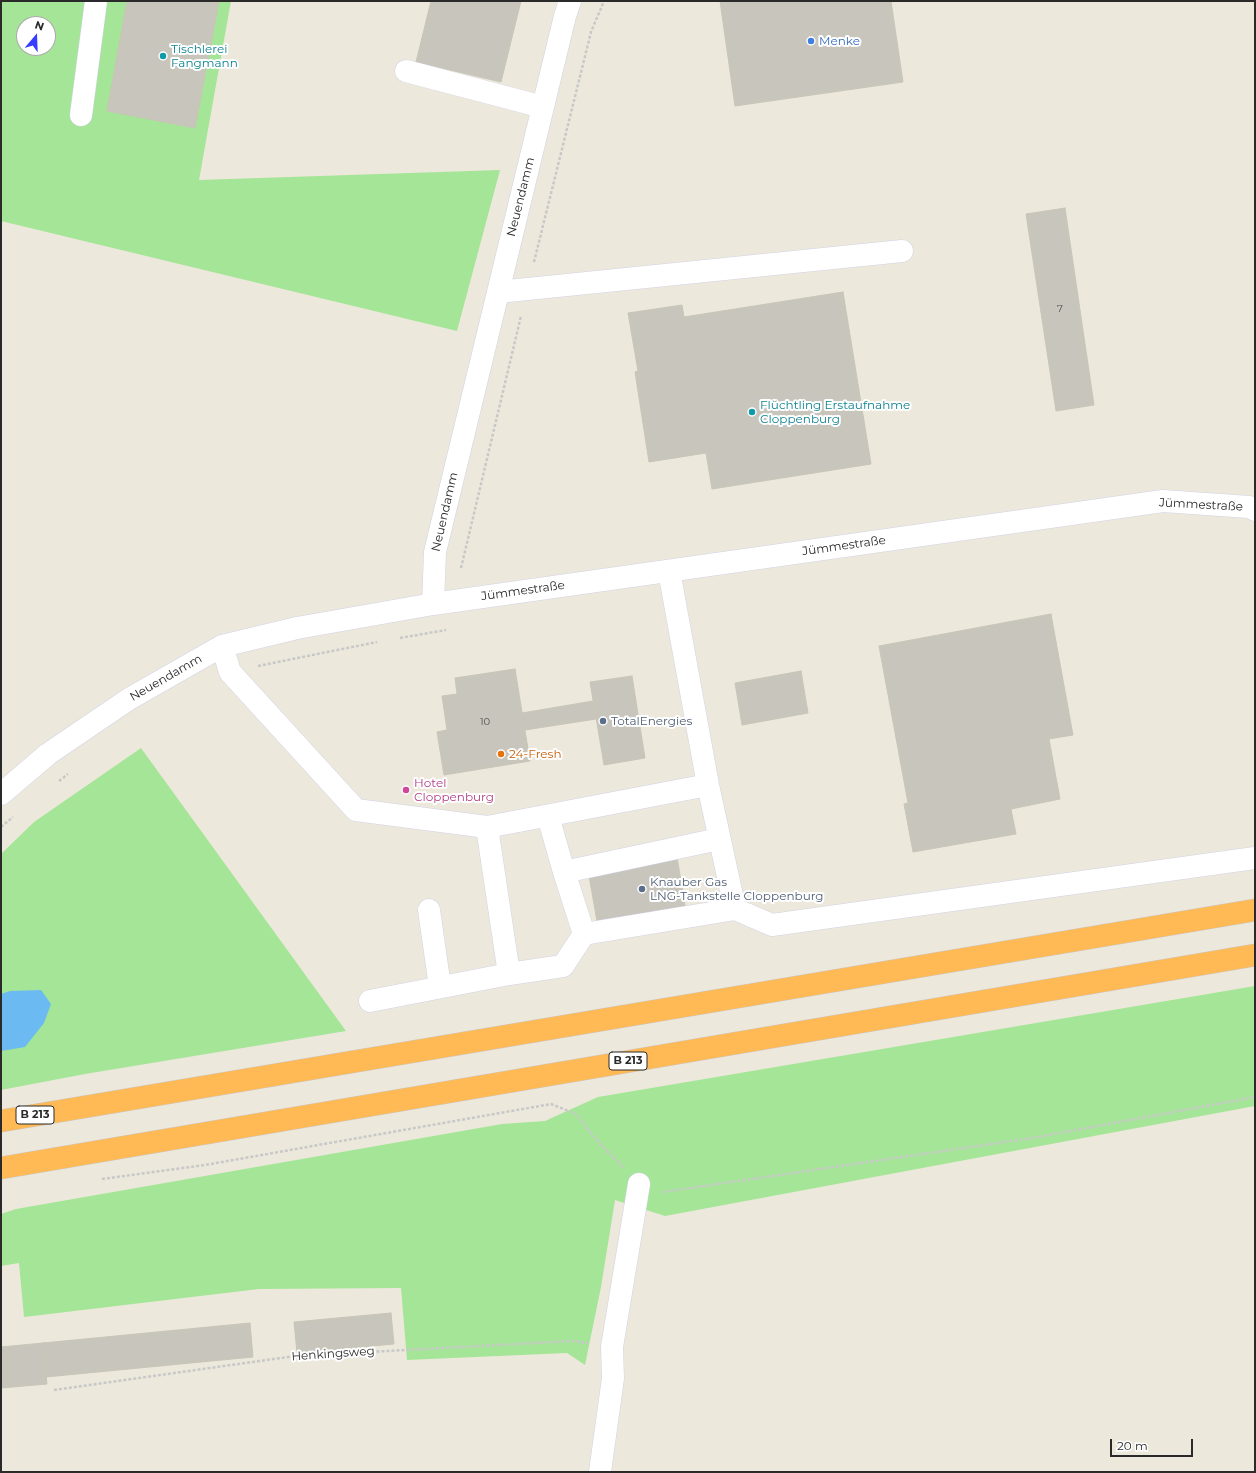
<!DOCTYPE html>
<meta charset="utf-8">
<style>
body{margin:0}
#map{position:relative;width:1256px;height:1473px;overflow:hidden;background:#ede8dc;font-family:Montserrat,sans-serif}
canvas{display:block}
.frame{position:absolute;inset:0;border:2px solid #2a2a2a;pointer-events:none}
.north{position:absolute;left:16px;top:16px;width:40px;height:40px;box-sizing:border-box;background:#fff;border:1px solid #aaa;border-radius:50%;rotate:19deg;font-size:11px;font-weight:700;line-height:16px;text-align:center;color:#2a2a2a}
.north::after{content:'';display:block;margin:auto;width:14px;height:18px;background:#373dff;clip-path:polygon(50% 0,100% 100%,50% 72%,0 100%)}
.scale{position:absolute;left:1110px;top:1439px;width:83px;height:18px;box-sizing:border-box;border:2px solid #2a2a2a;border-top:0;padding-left:5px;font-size:12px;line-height:14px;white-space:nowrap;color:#2a2a2a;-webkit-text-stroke:3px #fff;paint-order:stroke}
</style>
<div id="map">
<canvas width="1256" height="1473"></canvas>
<div class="frame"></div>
<div class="north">N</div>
<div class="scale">20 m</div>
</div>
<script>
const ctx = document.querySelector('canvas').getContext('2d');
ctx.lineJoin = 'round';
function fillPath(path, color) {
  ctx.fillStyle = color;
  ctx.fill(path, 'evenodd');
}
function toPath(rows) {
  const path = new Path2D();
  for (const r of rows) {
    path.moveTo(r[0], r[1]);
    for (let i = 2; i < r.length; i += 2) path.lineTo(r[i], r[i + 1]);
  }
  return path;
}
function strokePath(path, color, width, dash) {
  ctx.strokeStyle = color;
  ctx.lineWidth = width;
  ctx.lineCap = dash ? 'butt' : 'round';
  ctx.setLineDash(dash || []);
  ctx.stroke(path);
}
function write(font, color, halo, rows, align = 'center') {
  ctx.font = font + ' Montserrat,sans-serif';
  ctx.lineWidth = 4;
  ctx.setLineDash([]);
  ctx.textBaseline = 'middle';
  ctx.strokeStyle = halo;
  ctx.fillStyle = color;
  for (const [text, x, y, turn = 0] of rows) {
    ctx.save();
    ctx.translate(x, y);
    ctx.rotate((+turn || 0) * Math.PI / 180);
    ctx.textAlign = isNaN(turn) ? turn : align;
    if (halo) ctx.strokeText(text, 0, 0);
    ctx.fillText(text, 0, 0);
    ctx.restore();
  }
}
const green = toPath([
 [1,1,231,1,199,180,500,170,457,331,1,221],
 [24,24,48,24,48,48,24,48],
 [141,748,346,1031,85,1074,1,1090,1,854,34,822],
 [1255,986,1255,1106,665,1216,615,1200,601,1287,585,1365,567,1353,407,1360,401,1288,259,1289,24,1317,19,1263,1,1266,1,1214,16,1209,502,1124,545,1121,598,1097]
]);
const water = toPath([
 [41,990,51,1004,44,1023,25,1047,1,1051,1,994,10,991]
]);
const building = toPath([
 [127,1,219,1,195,128,107,111,127,1],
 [431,1,521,1,501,82,416,62,431,1],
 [720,1,891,1,903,82,735,106,720,1],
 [1065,208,1094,405,1056,411,1026,214,1065,208],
 [843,292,871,464,712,489,706,453,649,462,635,372,638,371,628,313,682,305,684,317,843,292],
 [1051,614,1073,735,1049,739,1060,799,1011,809,1016,834,913,852,904,804,908,803,879,646,1051,614],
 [515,669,530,761,444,775,437,732,447,730,442,696,457,694,455,678,515,669],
 [801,671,808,713,742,725,735,683,801,671],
 [632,676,645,758,604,765,590,682,632,676],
 [593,701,596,719,525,730,522,713,593,701],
 [675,845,688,923,600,938,586,859,675,845],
 [391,1313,394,1344,297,1353,294,1322,391,1313],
 [250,1323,253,1357,46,1377,43,1343,250,1323],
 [43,1343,47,1384,1,1388,1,1347,43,1343]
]);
const path = toPath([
 [534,262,591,32,604,1],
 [461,568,521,316],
 [400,638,446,630],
 [258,666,377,642],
 [59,781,68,774],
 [1,827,13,817],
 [102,1179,205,1165,551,1104,576,1114,600,1144,623,1167],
 [663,1192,1032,1138,1255,1097],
 [54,1390,295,1356,572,1341,588,1343]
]);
const minor = toPath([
 [406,71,543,107],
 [81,115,96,1],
 [498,292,902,251],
 [669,571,708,785,735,909,772,925,1255,858],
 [433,604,435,552,565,16,570,1],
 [222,646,230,672,356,810,487,827,708,785],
 [1,794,48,754,129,699,222,646,297,628,433,604,1163,501,1249,507,1255,510],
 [548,816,564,872,719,839],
 [487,827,509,974],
 [564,872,584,934],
 [429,910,440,987],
 [370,1001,509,974,563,966,584,934,735,909],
 [600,1472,613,1378,612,1347,639,1184]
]);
const highway = toPath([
 [1,1121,1255,910],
 [1,1168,1255,955]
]);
const markers = [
 [811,41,4,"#3f7fe0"],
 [163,56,4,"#0f9aa8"],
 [752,412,4,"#0f9aa8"],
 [603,721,4,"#5c6f8a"],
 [501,754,4,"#e8710a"],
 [406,790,4,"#d1479c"],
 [642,889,4,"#5c6f8a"]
];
const numberNames = [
 ["7",1060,309],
 ["10",485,722]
];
const shields = [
 [628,1061,38],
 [35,1115,38]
];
const shieldNames = [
 ["B 213",628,1061],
 ["B 213",35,1115]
];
const shopNames = [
 ["Menke",819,41]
];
const cultureNames = [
 ["Tischlerei",171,49],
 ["Fangmann",171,63],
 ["Flüchtling Erstaufnahme",760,405],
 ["Cloppenburg",760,419]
];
const streetNames = [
 ["Neuendamm",521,197,-76],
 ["Jümmestraße",1201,505,3],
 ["Neuendamm",445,512,-77],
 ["Jümmestraße",844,546,-8],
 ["Jümmestraße",523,591,-8],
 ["Neuendamm",166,678,-30],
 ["Henkingsweg",333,1354,-4]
];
const serviceNames = [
 ["TotalEnergies",611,721],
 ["Knauber Gas",650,882],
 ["LNG-Tankstelle Cloppenburg",650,896]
];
const foodNames = [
 ["24-Fresh",509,754]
];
const hotelNames = [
 ["Hotel",414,783],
 ["Cloppenburg",414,797]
];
fillPath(green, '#a5e597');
fillPath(water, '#6cbaf2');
fillPath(building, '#c8c5bc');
strokePath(building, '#c8c5b6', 1);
strokePath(minor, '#d1d2e4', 23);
strokePath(highway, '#c8c8c8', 23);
strokePath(path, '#c8c8c8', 2.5, [3, 2]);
strokePath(minor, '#fff', 22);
strokePath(highway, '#ffb955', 22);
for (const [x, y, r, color] of markers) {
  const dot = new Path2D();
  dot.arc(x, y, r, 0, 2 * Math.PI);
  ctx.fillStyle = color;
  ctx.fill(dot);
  strokePath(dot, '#fff', 1.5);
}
write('10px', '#52514e', null, numberNames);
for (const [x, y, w] of shields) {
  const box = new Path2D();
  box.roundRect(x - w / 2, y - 9, w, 18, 3);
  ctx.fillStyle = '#fff';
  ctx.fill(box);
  strokePath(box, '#2a2a2a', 1);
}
write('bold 11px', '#2a2a2a', null, shieldNames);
write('12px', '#366cbe', '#fff', shopNames, 'left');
write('12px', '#0d838f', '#fff', cultureNames, 'left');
write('12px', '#2a2a2a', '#fff', streetNames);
write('12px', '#4e5e75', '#fff', serviceNames, 'left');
write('12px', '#c56008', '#fff', foodNames, 'left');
write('12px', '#b23c85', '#fff', hotelNames, 'left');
</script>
